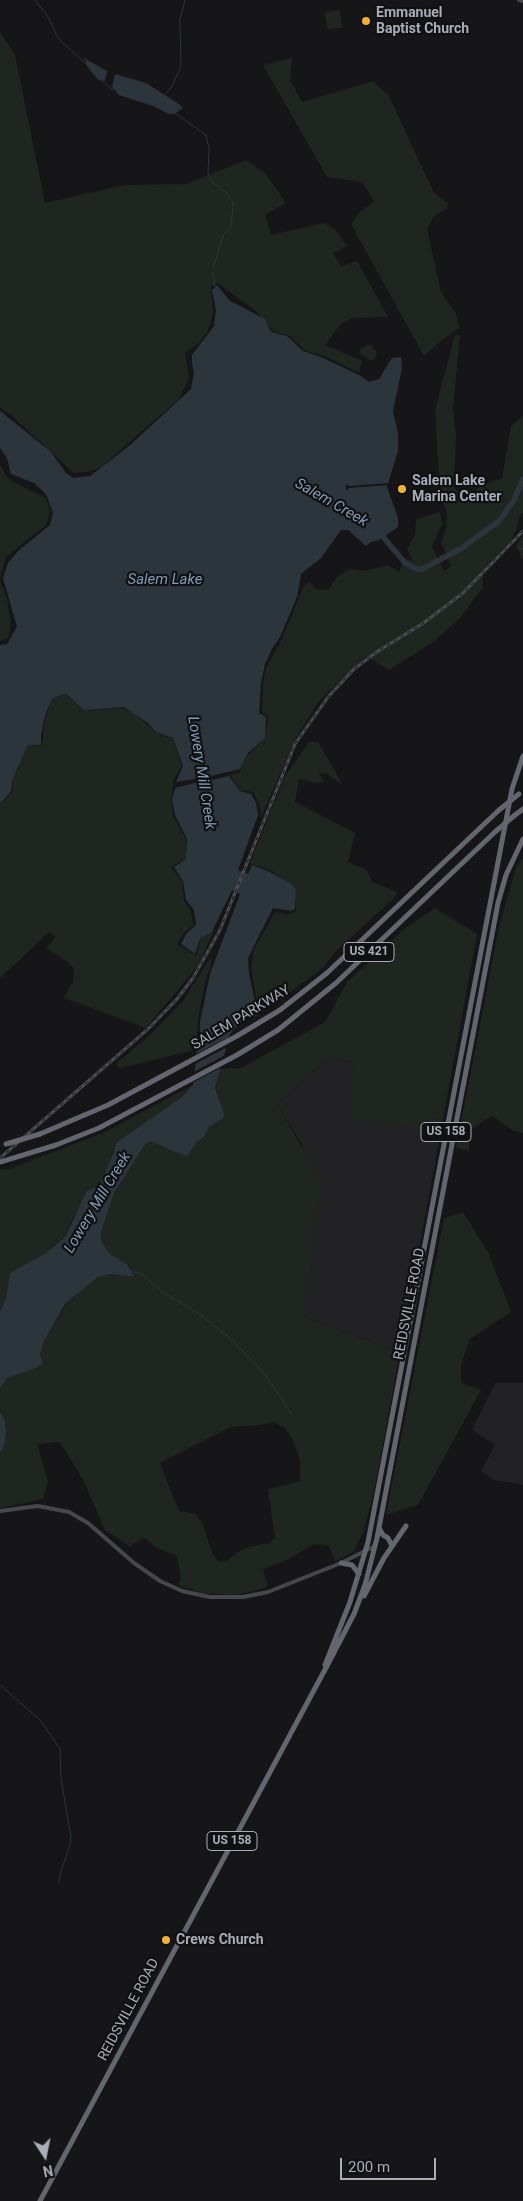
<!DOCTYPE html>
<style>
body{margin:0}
#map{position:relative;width:523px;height:2201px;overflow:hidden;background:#161618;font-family:Roboto,sans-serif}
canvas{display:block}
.north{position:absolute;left:20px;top:2131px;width:50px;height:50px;-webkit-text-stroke:4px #111113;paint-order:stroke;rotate:169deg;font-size:14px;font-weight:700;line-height:20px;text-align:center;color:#a8adb8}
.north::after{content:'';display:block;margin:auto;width:18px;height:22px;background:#a8adb8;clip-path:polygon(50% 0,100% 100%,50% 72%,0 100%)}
.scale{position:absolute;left:340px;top:2158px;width:96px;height:22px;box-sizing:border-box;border:2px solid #a8adb8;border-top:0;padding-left:6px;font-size:15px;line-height:18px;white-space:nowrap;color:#a8adb8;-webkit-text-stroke:4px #111113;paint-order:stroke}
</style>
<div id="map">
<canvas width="523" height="2201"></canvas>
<div class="north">N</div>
<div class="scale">200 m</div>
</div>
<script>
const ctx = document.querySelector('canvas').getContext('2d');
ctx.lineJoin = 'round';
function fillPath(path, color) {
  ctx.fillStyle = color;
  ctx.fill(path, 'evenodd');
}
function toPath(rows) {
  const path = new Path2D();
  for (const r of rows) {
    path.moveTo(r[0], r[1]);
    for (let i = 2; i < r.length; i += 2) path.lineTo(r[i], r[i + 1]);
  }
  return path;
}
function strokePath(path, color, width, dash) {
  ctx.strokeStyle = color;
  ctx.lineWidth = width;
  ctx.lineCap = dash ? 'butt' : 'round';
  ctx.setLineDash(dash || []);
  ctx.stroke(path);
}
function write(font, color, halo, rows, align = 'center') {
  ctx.font = font + ' Roboto,sans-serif';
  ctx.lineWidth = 4.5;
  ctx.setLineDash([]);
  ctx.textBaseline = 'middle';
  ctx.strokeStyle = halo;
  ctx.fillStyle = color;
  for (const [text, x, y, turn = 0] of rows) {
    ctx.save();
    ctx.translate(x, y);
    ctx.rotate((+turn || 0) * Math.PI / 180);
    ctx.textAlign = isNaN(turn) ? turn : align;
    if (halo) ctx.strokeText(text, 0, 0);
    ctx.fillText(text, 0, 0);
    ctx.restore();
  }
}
const built = toPath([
 [329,1057,354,1062,416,1128,428,1120,443,1119,400,1352,304,1317,303,1146,277,1104],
 [495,1383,523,1383,523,1485,494,1480,481,1471,495,1445,472,1430]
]);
const green = toPath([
 [340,10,342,28,327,29,325,12],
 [0,32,15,55,45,203,125,185,186,184,246,160,265,173,286,203,265,215,271,235,324,223,335,229,347,246,333,253,341,266,357,261,388,317,352,318,342,323,335,331,326,345,362,361,359,373,325,356,306,351,290,336,273,331,256,311,217,283,211,287,213,313,208,331,199,343,185,353,189,378,179,399,101,467,88,472,74,473,10,414,0,408],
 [292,58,290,80,302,102,373,81,389,96,434,193,448,203,447,208,433,217,427,229,441,292,456,313,459,328,442,340,424,356,351,224,359,213,374,201,362,182,327,177,263,65],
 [457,334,460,336,453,408,456,436,454,487,461,495,471,494,482,485,502,478,511,426,523,416,523,512,519,517,517,528,511,540,484,568,482,589,459,619,433,642,389,670,366,656,319,701,296,738,261,817,260,806,253,792,240,790,230,775,240,772,243,762,249,754,265,738,268,717,262,712,263,684,266,668,281,641,304,586,309,582,316,589,328,590,337,577,349,569,364,571,388,565,399,572,405,558,413,561,407,549,415,535,416,519,440,512,442,524,432,547,444,571,451,566,441,542,446,528,447,511,440,495,435,410,454,338],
 [368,345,373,347,377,353,374,360,370,360,359,353,361,348],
 [0,464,6,476,15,483,46,498,50,511,46,525,6,557,0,578],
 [523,536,523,560,516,546],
 [0,581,7,598,11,625,8,638,0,641],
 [66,695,84,710,124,708,135,714,157,733,173,739,182,766,174,779,171,800,173,816,186,839,186,858,171,867,182,881,184,901,191,911,193,925,184,933,177,944,196,956,201,939,214,931,198,966,146,1028,64,998,73,982,74,969,68,962,46,948,56,937,49,932,0,978,0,805,12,793,13,780,28,745,42,746,44,725,49,705,55,698],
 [309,742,318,742,343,785,325,773,319,773,324,782,316,783,299,779,295,802,355,833,348,862,367,870,372,882,398,892,392,900,335,952,323,968,253,1019,251,1017,258,1009,251,968,254,949,275,912,287,915,296,911,296,888,272,871,250,863,284,778],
 [523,858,523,1133,512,1130,492,1116,469,1130,469,1151,456,1148,499,927,516,868],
 [435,908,477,934,443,1119,428,1120,416,1128,348,1120,354,1062,329,1057,277,1104,322,1182,304,1317,400,1352,375,1487,364,1530,354,1551,335,1562,329,1546,314,1544,287,1560,263,1569,268,1587,254,1591,234,1595,202,1593,178,1585,181,1579,177,1556,156,1547,143,1537,130,1547,105,1530,83,1480,60,1442,37,1444,48,1482,43,1499,0,1508,0,1454,5,1443,6,1430,5,1420,0,1412,0,1387,7,1378,21,1372,40,1355,43,1343,66,1304,87,1286,98,1277,111,1274,133,1277,127,1264,109,1253,101,1241,101,1233,114,1193,144,1146,150,1141,187,1157,196,1143,204,1137,209,1127,224,1113,215,1088,220,1069,241,1068,325,1022,347,982,405,928],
 [273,1422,285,1428,293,1440,300,1459,300,1481,268,1489,275,1538,269,1543,249,1547,236,1553,227,1561,219,1561,213,1555,203,1525,196,1514,179,1511,160,1463,231,1427,261,1425],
 [210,958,212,960,204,986,198,1019,197,1043,191,1051,120,1068,116,1064,152,1033,183,1001],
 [193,1085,183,1096,116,1143,114,1152,99,1186,73,1218,65,1236,46,1253,10,1273,6,1298,0,1311,0,1170,12,1168,105,1132],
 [463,1212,489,1254,511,1312,470,1339,461,1365,461,1383,481,1390,418,1505,386,1515,444,1218]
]);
const water = toPath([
 [84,58,107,71,105,81,99,80,94,75,87,66],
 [115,74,146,83,179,104,183,108,174,114,169,114,153,106,119,95,112,87],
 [217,285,230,301,265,319,271,332,287,336,303,351,321,357,359,375,369,382,379,379,392,358,401,357,402,368,393,411,398,434,398,451,387,487,398,518,398,527,379,540,371,542,366,546,348,530,341,530,321,558,301,574,297,597,280,637,272,649,265,664,261,683,259,713,266,717,265,738,248,753,240,769,211,776,212,780,229,776,240,791,251,794,256,803,258,815,238,870,248,874,252,865,270,872,290,883,296,889,295,909,292,911,273,908,248,958,249,973,256,1007,230,1034,215,1088,224,1113,223,1118,209,1127,204,1137,196,1143,187,1157,150,1141,144,1146,114,1193,101,1233,101,1241,109,1253,127,1264,134,1277,111,1274,98,1277,65,1304,43,1343,40,1355,43,1363,36,1368,7,1378,0,1388,0,1311,6,1298,10,1273,46,1253,65,1237,87,1191,99,1186,114,1152,116,1143,183,1096,193,1085,197,1051,200,1045,200,1022,210,974,240,894,232,890,212,932,200,939,195,954,181,944,186,934,196,925,194,910,186,900,183,881,174,867,186,859,187,839,175,815,172,800,175,788,207,780,206,777,176,782,183,766,173,738,156,732,149,724,124,707,84,710,66,694,54,698,49,705,45,716,41,735,41,745,28,745,12,781,11,792,0,804,0,645,7,644,17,627,3,578,8,563,18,551,50,525,53,513,46,494,34,483,11,474,7,458,0,448,0,411,50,451,66,473,73,478,90,476,129,446,191,389,194,372,192,364,192,355,214,326,216,310,212,290],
 [0,1412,5,1420,6,1430,5,1443,0,1454]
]);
const pier = toPath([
 [390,483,390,485,349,488,346,491,346,484,349,486],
 [233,1035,229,1046,193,1065,194,1055],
 [227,1054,224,1066,190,1084,192,1073]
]);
const stream = toPath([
 [35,0,48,17,58,38,88,66],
 [101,80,113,90],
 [165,94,171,88,181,66,180,19,185,0],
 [175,113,206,135,209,148,208,174,212,182,227,193,233,204,231,226,224,234,213,268],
 [213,272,215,288],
 [496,524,496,527],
 [521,547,523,550],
 [130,1271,142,1274,161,1291,196,1312,228,1336,264,1373,291,1413],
 [0,1685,40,1720,60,1749,61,1779,71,1837,70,1845,60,1874,59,1883]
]);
const river = toPath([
 [379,532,405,563,416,569,422,569,462,548,499,521,514,500,523,479]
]);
const secondary = toPath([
 [519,0,523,1],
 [0,1511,38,1506,69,1512,88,1523,134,1563,160,1581,182,1591,210,1597,243,1597,268,1592,341,1563,375,1546]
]);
const highway = toPath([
 [515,815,523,809],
 [40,1134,108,1105,237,1036,280,1010,327,973,499,810],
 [0,1162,56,1145,99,1128,237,1055,278,1030,336,983,496,831],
 [379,1528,383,1535,388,1538,392,1546],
 [341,1563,352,1565,359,1574],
 [364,1596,384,1558,406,1526],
 [325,1665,350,1602,368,1542,512,789,523,756],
 [40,2201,328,1664,354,1614,365,1585,377,1538,498,903,506,875,523,839]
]);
const rail = toPath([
 [0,1158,148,1029,177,999,193,978,220,930,295,744,328,697,354,669,378,651,422,624,463,593,523,531]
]);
const highwayBridge = toPath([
 [499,810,519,794],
 [496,831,515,815],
 [6,1144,40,1134]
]);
const markers = [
 [366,21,5,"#f2b134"],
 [402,489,5,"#f2b134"],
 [166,1940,5,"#f2b134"]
];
const shields = [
 [369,952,50],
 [446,1132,50],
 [232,1841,50]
];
const shieldNames = [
 ["US 421",369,952],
 ["US 158",446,1132],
 ["US 158",232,1841]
];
const poiNames = [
 ["Emmanuel",376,13],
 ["Baptist Church",376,29],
 ["Salem Lake",412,481],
 ["Marina Center",412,497],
 ["Crews Church",176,1940]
];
const streetNames = [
 ["SALEM PARKWAY",241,1018,-31],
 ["REIDSVILLE ROAD",410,1304,-79],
 ["REIDSVILLE ROAD",129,2010,-62]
];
const waterNames = [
 ["Salem Creek",331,503,30],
 ["Salem Lake",165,580],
 ["Lowery Mill Creek",201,773,81],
 ["Lowery Mill Creek",98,1203,-59]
];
fillPath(built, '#222225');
fillPath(green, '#1e261f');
fillPath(water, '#2c353c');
fillPath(pier, '#161618');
strokePath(stream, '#2c353c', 1);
strokePath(river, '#2c353c', 5.5);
strokePath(secondary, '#45474d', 4);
strokePath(highway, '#63666e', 5);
strokePath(rail, '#4a4c52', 3);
strokePath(rail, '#111113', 1, [4]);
strokePath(highwayBridge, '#63666e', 5);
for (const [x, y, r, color] of markers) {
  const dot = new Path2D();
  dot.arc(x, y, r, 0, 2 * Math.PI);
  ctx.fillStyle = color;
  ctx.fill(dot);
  strokePath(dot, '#111113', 2);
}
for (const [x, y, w] of shields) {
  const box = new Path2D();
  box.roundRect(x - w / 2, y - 9.5, w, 19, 4);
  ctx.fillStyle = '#111113';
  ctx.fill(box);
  strokePath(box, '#a8adb8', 1);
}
write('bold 12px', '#a8adb8', null, shieldNames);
write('bold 14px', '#a8adb8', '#111113', poiNames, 'left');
write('14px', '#a8adb8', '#111113', streetNames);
write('italic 15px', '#7f9bb3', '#111113', waterNames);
</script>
